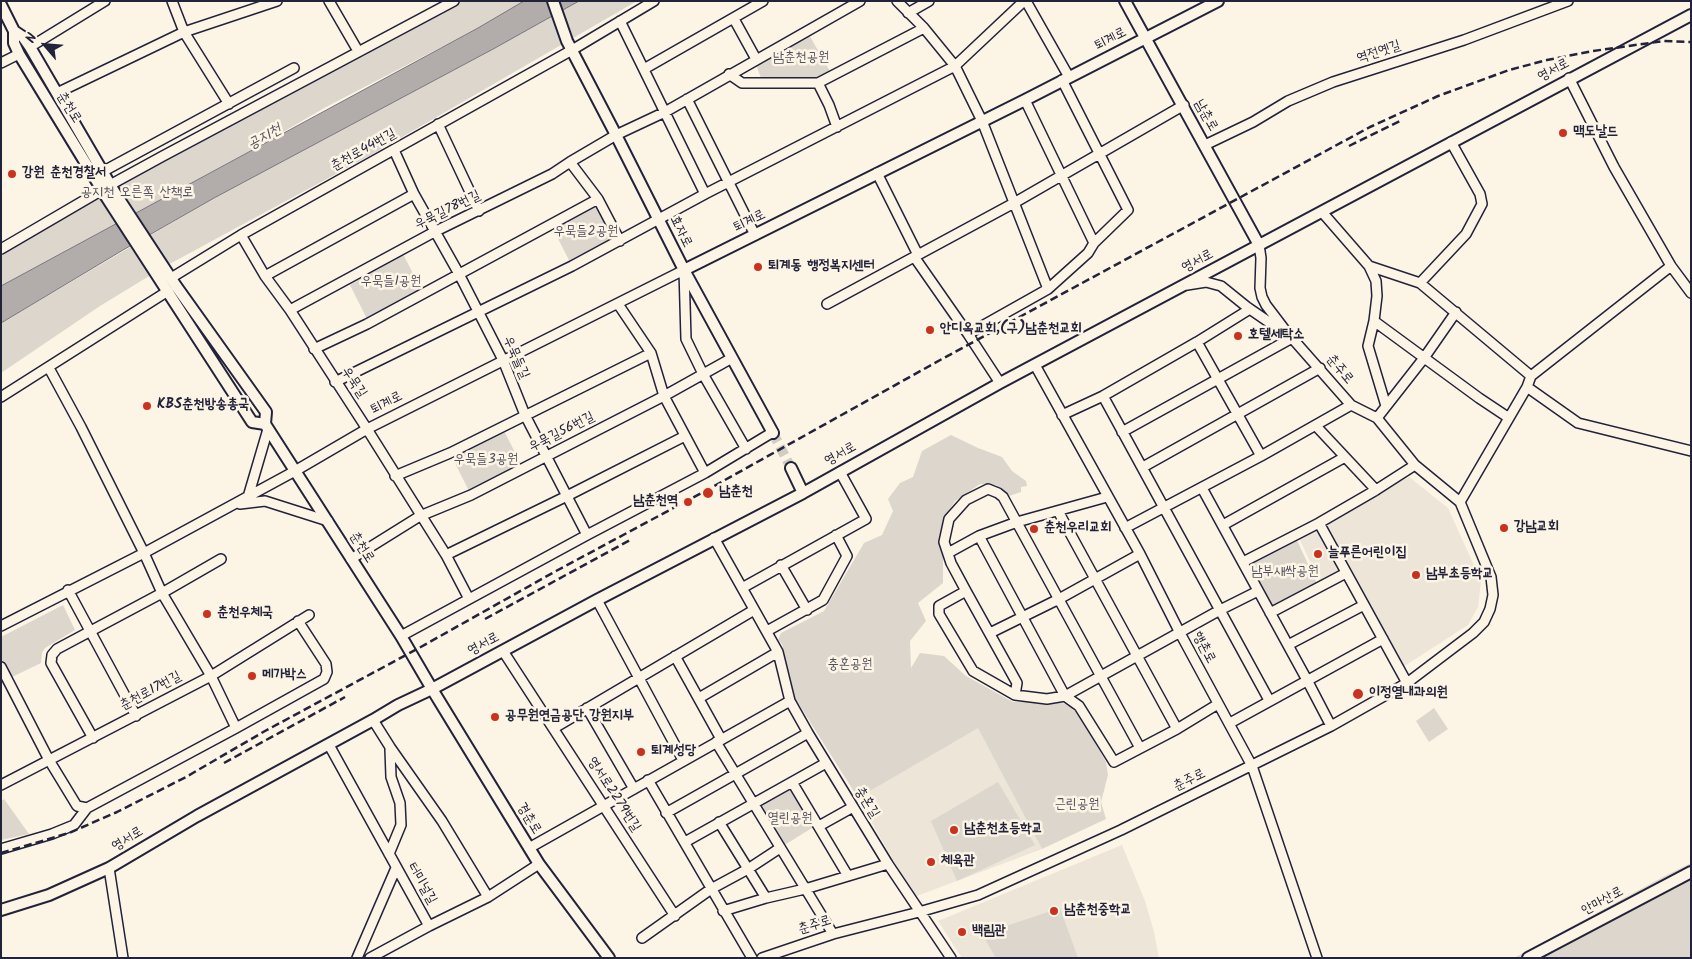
<!DOCTYPE html>
<meta charset="utf-8">
<style>
body{margin:0}
#map{position:relative;width:1692px;height:959px;overflow:hidden;background:#fcf5e5;font-family:Kalam,sans-serif}
canvas{display:block}
.frame{position:absolute;inset:0;border:2px solid #22223b;pointer-events:none}
.north{position:absolute;left:20px;top:20px;width:50px;height:50px;-webkit-text-stroke:4px #fcf5e5;paint-order:stroke;rotate:297deg;font-size:14px;font-weight:700;line-height:20px;text-align:center;color:#22223b}
.north::after{content:'';display:block;margin:auto;width:18px;height:22px;background:#22223b;clip-path:polygon(50% 0,100% 100%,50% 72%,0 100%)}
</style>
<div id="map">
<canvas width="1692" height="959"></canvas>
<div class="frame"></div>
<div class="north">N</div>
</div>
<script>
const ctx = document.querySelector('canvas').getContext('2d');
ctx.lineJoin = 'round';
function fillPath(path, color) {
  ctx.fillStyle = color;
  ctx.fill(path, 'evenodd');
}
function toPath(rows) {
  const path = new Path2D();
  for (const r of rows) {
    path.moveTo(r[0], r[1]);
    for (let i = 2; i < r.length; i += 2) path.lineTo(r[i], r[i + 1]);
  }
  return path;
}
function strokePath(path, color, width, dash) {
  ctx.strokeStyle = color;
  ctx.lineWidth = width;
  ctx.lineCap = dash ? 'butt' : 'round';
  ctx.setLineDash(dash || []);
  ctx.stroke(path);
}
function write(font, color, halo, rows, align = 'center') {
  ctx.font = font + ' Kalam,"Poor Story",sans-serif';
  ctx.lineWidth = 5;
  ctx.setLineDash([]);
  ctx.textBaseline = 'middle';
  ctx.strokeStyle = halo;
  ctx.fillStyle = color;
  for (const [text, x, y, turn = 0] of rows) {
    ctx.save();
    ctx.translate(x, y);
    ctx.rotate((+turn || 0) * Math.PI / 180);
    ctx.textAlign = isNaN(turn) ? turn : align;
    if (halo) ctx.strokeText(text, 0, 0);
    ctx.fillText(text, 0, 0);
    ctx.restore();
  }
}
const built = toPath([
 [1409,477,1448,508,1481,581,1478,607,1468,625,1403,667,1389,638,1324,524,1385,488],
 [1316,529,1339,571,1319,581,1299,538],
 [978,727,1042,849,914,897,858,798],
 [1122,845,1145,901,1154,932,1159,958,962,958,938,921]
]);
const green = toPath([
 [463,1,524,1,478,28,326,107,259,146,1,286,1,256,102,194],
 [579,1,637,1,371,155,164,267,100,306,1,373,1,323,214,198,495,48],
 [808,33,831,73,819,80,761,78,755,62],
 [598,199,620,241,572,266,551,225],
 [403,254,421,289,367,319,350,285],
 [502,427,523,468,471,495,450,453],
 [951,435,978,448,1002,457,1012,471,1026,481,1027,486,1021,487,1021,492,1009,496,996,485,980,484,955,501,945,517,943,539,943,583,918,603,926,621,910,641,911,668,920,653,944,656,966,676,1013,702,1055,702,1067,704,1078,713,1106,762,1108,775,1101,802,1106,819,1042,849,978,728,858,798,795,698,782,644,778,640,781,633,824,611,864,543,882,535,893,511,888,499,900,483,913,477,922,451],
 [1296,538,1318,586,1275,606,1269,604,1248,565,1252,561],
 [63,605,75,630,45,648,42,653,41,663,12,677,1,661,1,637],
 [1434,708,1448,729,1429,742,1416,721],
 [998,782,1035,845,957,881,931,821],
 [790,785,815,826,783,846,758,803],
 [4,799,29,834,1,840,1,801],
 [1691,863,1691,958,1514,958,1663,877],
 [1060,908,1078,958,996,958,982,934]
]);
const water = toPath([
 [524,1,579,1,495,48,214,198,123,250,1,323,1,286,478,28,524,1]
]);
const tertiaryTunnel = toPath([
 [773,433,791,468]
]);
const minor = toPath([
 [172,1,184,32,229,104],
 [329,1,358,51],
 [897,1,924,28,955,66,982,121,1048,289],
 [1026,1,1069,77],
 [908,13,929,1],
 [734,19,756,59],
 [620,21,705,194],
 [30,47,105,1],
 [1,63,19,54],
 [644,69,763,1],
 [729,74,742,83,818,83,924,28],
 [1569,78,1614,167,1671,266,1691,293],
 [818,83,829,105,837,127],
 [57,93,184,32,277,1],
 [687,99,755,235],
 [1025,100,1094,243],
 [438,124,479,211],
 [1205,145,1253,122,1288,101,1333,82,1464,40,1568,1],
 [394,150,414,194,459,274,503,360,525,415,587,535],
 [570,162,598,199,620,241],
 [102,172,294,68],
 [877,173,918,255],
 [110,185,163,156,454,1],
 [1322,212,1369,266,1420,283,1531,376],
 [241,235,265,276,290,310,367,429,446,555,469,599],
 [1259,245,1261,258,1260,288,1262,297,1266,305,1285,330],
 [1,249,102,190],
 [915,258,968,334,1000,383],
 [1369,266,1376,281,1377,296,1374,321,1368,346,1386,406],
 [265,276,414,194],
 [171,278,241,235,572,50,654,1],
 [1420,283,1466,234,1482,204,1480,194,1451,142],
 [618,304,651,353,664,396,705,473],
 [827,304,1014,203,1184,105],
 [290,310,436,231,552,174,570,162,616,135,665,112,860,1],
 [1374,321,1479,398,1509,418],
 [968,334,1048,289,1088,253,1094,243,1128,210,1062,80],
 [1197,342,1261,456],
 [314,349,367,324,598,199],
 [1035,365,1140,554,1180,633,1252,766,1317,958],
 [49,368,81,427,144,553,162,593,211,676,236,728],
 [335,382,572,266,705,194,955,66,1024,1],
 [1527,387,1578,423,1691,451],
 [1103,396,1269,700],
 [1,397,168,291],
 [1062,415,1103,396,1197,342,1250,309],
 [1377,418,1424,358,1456,312],
 [1316,426,1376,490],
 [1122,432,1292,338],
 [1143,467,1320,368],
 [395,476,450,453,651,353],
 [1202,488,1307,680,1331,726],
 [248,497,268,429],
 [1460,502,1527,387,1531,376,1671,266],
 [240,504,265,501,328,521],
 [1058,511,1177,729],
 [1319,523,1407,683],
 [1223,525,1345,457],
 [1125,528,1261,456,1351,405],
 [979,536,1065,696],
 [714,538,778,652,790,701,808,733,888,864,951,958],
 [948,553,979,536,1017,522,1107,497],
 [446,555,567,496,685,436],
 [351,559,420,516,471,495,664,396,732,358],
 [1243,562,1319,523,1376,490,1415,465],
 [781,565,807,610],
 [742,588,866,519,840,472],
 [68,590,136,716],
 [966,591,939,606,939,614,973,671,1015,695,1047,699,1065,696,1079,706,1114,762,1177,729,1218,704],
 [597,600,683,760],
 [1270,613,1346,573],
 [1,626,144,553,295,471,367,429,684,270,686,339,703,374,746,449],
 [767,631,823,600,847,556,836,535],
 [990,633,1059,599,1140,554],
 [401,636,587,535,705,473,773,432],
 [1288,645,1364,605],
 [503,651,675,916],
 [675,656,721,739],
 [1,667,49,760,77,806,87,808,236,728,324,679,327,672,326,664,298,621],
 [1015,695,1017,683,966,591,951,563,944,542,949,519,966,500,988,489,998,493,1003,497,1140,748],
 [1065,696,1220,610,1258,591],
 [699,698,778,652],
 [587,708,634,789],
 [373,720,390,747,442,821,488,897],
 [1230,723,1383,639],
 [554,728,754,610],
 [93,738,51,663,52,655,57,649,162,593,221,559],
 [716,742,833,934],
 [329,745,429,926],
 [648,780,752,958],
 [792,782,848,876],
 [1,785,211,676,309,615],
 [666,813,808,733],
 [719,822,766,898],
 [819,826,853,807],
 [685,842,826,763],
 [529,848,790,701],
 [1,849,52,834,74,825,87,808],
 [389,854,401,825,400,803,391,777,390,749],
 [109,868,123,958],
 [723,911,766,898,805,889,888,864],
 [642,938,711,889,748,869,780,848],
 [357,958,396,868],
 [370,958,429,926,488,897,539,864],
 [762,958,833,934,919,912,978,895,1121,830,1331,726,1407,683,1473,633,1484,622,1490,609,1493,595,1491,577,1460,502,1415,465,1377,418,1351,405,1292,338,1247,307,1221,286,1206,282,1187,285]
]);
const tertiary = toPath([
 [553,1,567,41,616,135,684,270,773,433],
 [1125,1,1259,245],
 [1,5,14,31,23,37,30,47,115,193,176,286,266,412,265,424,401,636,432,689,539,864,609,958],
 [14,31,14,43,19,54,107,198,252,422,265,424],
 [684,270,1025,100,1218,1],
 [791,468,803,493],
 [1,910,49,895,109,868,197,816,373,720,398,705,432,689,597,600,803,493,1000,383,1691,15],
 [1528,958,1691,872]
]);
const rail = toPath([
 [1349,146,1400,121],
 [485,619,632,539],
 [224,763,345,697],
 [1,853,69,833,117,812,186,777,265,731,419,648,556,571,707,490,942,359,1370,127,1438,96,1509,70,1547,60,1593,51,1664,41,1691,42]
]);
const markers = [
 [1563,133,5,"#c8321e"],
 [12,174,5,"#c8321e"],
 [758,267,5,"#c8321e"],
 [930,330,5,"#c8321e"],
 [1238,336,5,"#c8321e"],
 [147,406,5,"#c8321e"],
 [708,493,6,"#c8321e"],
 [688,502,5,"#c8321e"],
 [1504,528,5,"#c8321e"],
 [1034,529,5,"#c8321e"],
 [1318,554,5,"#c8321e"],
 [1416,575,5,"#c8321e"],
 [207,614,5,"#c8321e"],
 [252,676,5,"#c8321e"],
 [1358,694,6,"#c8321e"],
 [495,717,5,"#c8321e"],
 [641,752,5,"#c8321e"],
 [954,830,5,"#c8321e"],
 [931,862,5,"#c8321e"],
 [1054,911,5,"#c8321e"],
 [962,932,5,"#c8321e"]
];
const streetNames = [
 ["퇴계로",1111,40,-27],
 ["역전옛길",1379,53,-18],
 ["영서로",1554,71,-28],
 ["춘천로",68,108,58],
 ["남춘로",1205,116,61],
 ["춘천로44번길",364,151,-29],
 ["우묵길78번길",448,211,-26],
 ["퇴계로",750,222,-26],
 ["효자로",680,232,64],
 ["영서로",1198,262,-28],
 ["우묵들길",515,358,66],
 ["춘주로",1339,370,50],
 ["우묵길",353,383,56],
 ["퇴계로",387,404,-27],
 ["우묵길56번길",562,433,-27],
 ["영서로",841,455,-29],
 ["춘천로",361,548,57],
 ["영서로",484,645,-28],
 ["행촌로",1203,648,62],
 ["춘천로17번길",151,692,-28],
 ["춘주로",1190,781,-26],
 ["영서로2279번길",613,795,57],
 ["충혼길",866,803,58],
 ["경춘로",528,819,59],
 ["영서로",128,840,-31],
 ["터미널길",421,884,60],
 ["안마산로",1603,902,-28],
 ["춘주로",815,926,-17]
];
const parkNames = [
 ["남춘천공원",801,59],
 ["공지천 오른쪽 산책로",137,194],
 ["우묵들2공원",586,233],
 ["우묵들1공원",391,283],
 ["우묵들3공원",486,461],
 ["남부새싹공원",1285,573],
 ["충혼공원",850,666],
 ["근린공원",1077,806],
 ["열린공원",790,820]
];
const poiNames = [
 ["맥도날드",1573,133],
 ["강원 춘천경찰서",22,174],
 ["퇴계동 행정복지센터",768,267],
 ["안디옥교회,(구)남춘천교회",940,330],
 ["호텔세탁소",1248,336],
 ["KBS춘천방송총국",157,406],
 ["남춘천",719,493],
 ["남춘천역",678,502,"right"],
 ["강남교회",1514,528],
 ["춘천우리교회",1044,529],
 ["늘푸른어린이집",1328,554],
 ["남부초등학교",1426,575],
 ["춘천우체국",217,614],
 ["메가박스",262,676],
 ["이정열내과의원",1369,694],
 ["공무원연금공단 강원지부",505,717],
 ["퇴계성당",651,752],
 ["남춘천초등학교",964,830],
 ["체육관",941,862],
 ["남춘천중학교",1064,911],
 ["백림관",972,932]
];
const waterNames = [
 ["공지천",265,138,-29]
];
fillPath(built, '#ece5d8');
fillPath(green, '#dcd6cc');
fillPath(water, '#b2adab');
strokePath(water, '#78757e', 1);
strokePath(tertiaryTunnel, '#d0cbc3', 10, [10, 5]);
strokePath(minor, '#22223b', 12);
strokePath(tertiary, '#22223b', 14);
strokePath(minor, '#fcf5e5', 9);
strokePath(tertiary, '#fcf5e5', 10);
strokePath(rail, '#22223b', 2.5, [8, 4]);
for (const [x, y, r, color] of markers) {
  const dot = new Path2D();
  dot.arc(x, y, r, 0, 2 * Math.PI);
  ctx.fillStyle = color;
  ctx.fill(dot);
  strokePath(dot, '#fcf5e5', 2);
}
write('14px', '#22223b', '#fcf5e5', streetNames);
write('14px', '#504f5f', '#fcf5e5', parkNames);
write('bold 14px', '#22223b', '#fcf5e5', poiNames, 'left');
write('italic 15px', '#545362', '#fcf5e5', waterNames);
</script>
